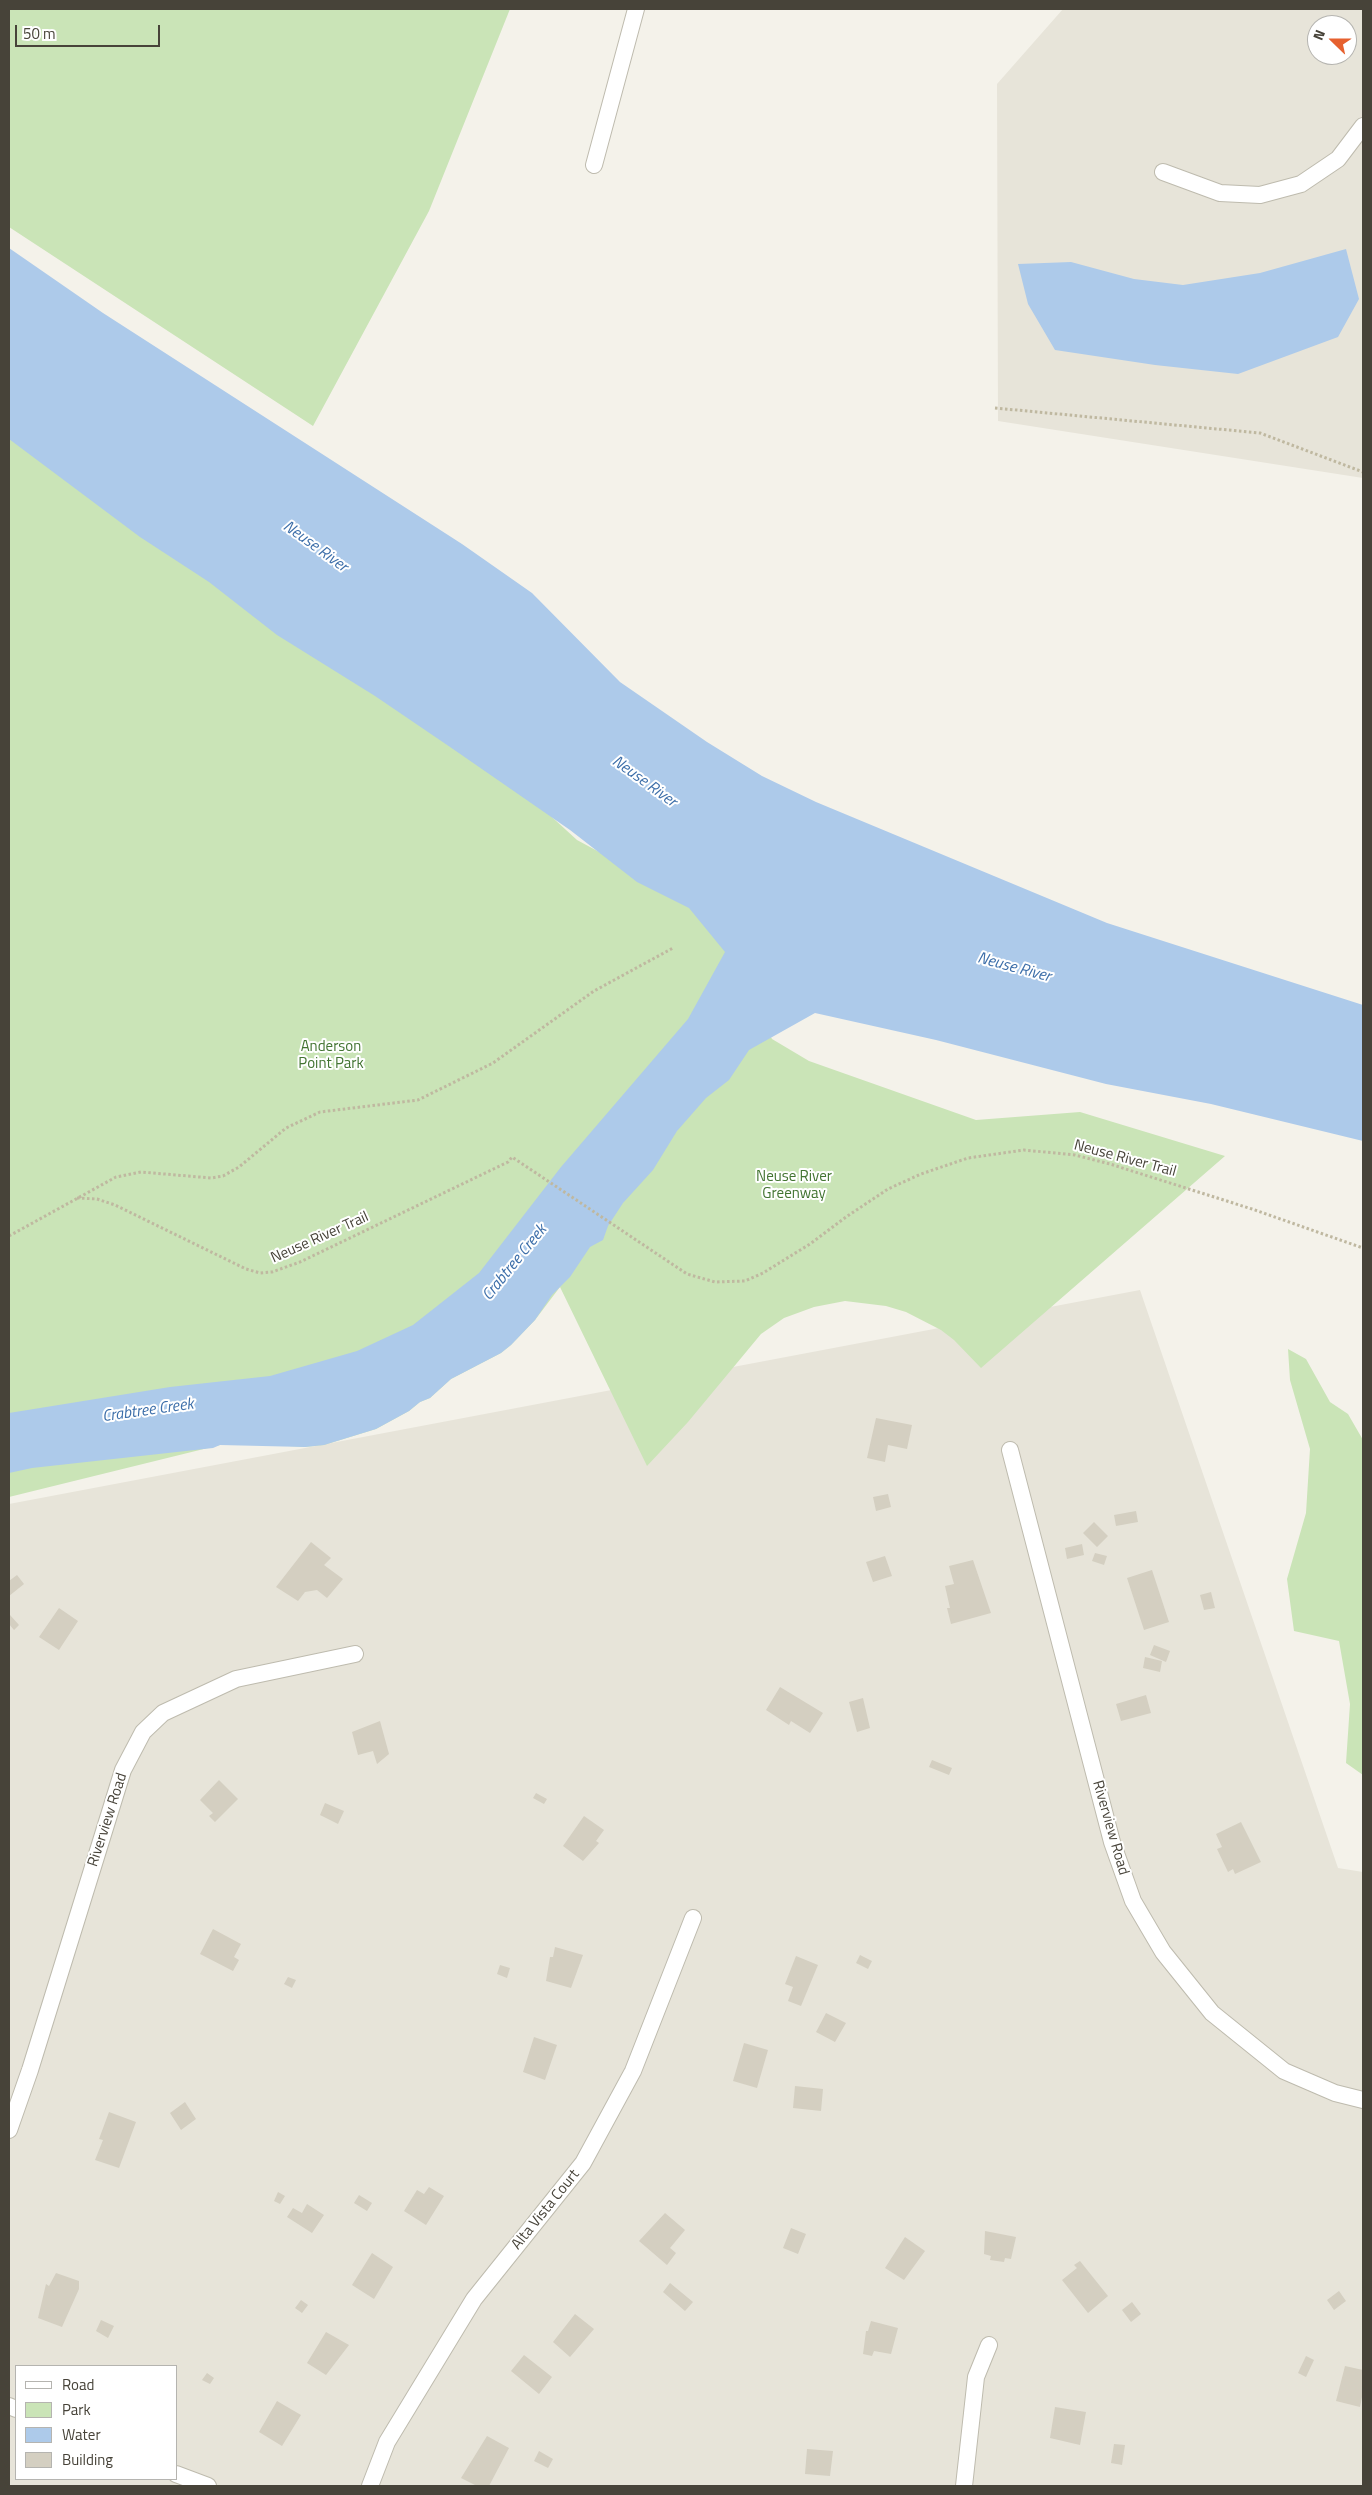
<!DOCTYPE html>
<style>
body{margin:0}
#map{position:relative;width:1372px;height:2495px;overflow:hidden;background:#f4f2ea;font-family:"Titillium Web",sans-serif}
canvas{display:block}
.frame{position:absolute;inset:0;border:10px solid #474339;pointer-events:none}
.legend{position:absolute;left:15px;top:2365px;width:162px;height:115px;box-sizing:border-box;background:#fff;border:1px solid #b5b4b0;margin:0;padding:6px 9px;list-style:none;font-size:15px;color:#474339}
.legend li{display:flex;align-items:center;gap:10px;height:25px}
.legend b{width:25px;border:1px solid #b5b4b0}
.north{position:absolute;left:1307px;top:15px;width:50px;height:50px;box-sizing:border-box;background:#fff;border:1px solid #b5b4b0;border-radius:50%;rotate:292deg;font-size:14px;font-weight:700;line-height:20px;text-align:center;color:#474339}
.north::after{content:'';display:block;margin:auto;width:18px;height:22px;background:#e6612f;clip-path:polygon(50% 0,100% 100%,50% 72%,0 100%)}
.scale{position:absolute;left:15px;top:25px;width:145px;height:22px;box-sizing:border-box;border:2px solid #474339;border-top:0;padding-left:6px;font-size:15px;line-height:18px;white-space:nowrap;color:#474339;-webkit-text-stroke:4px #fff;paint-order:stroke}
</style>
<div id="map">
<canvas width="1372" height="2495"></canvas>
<div class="frame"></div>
<ul class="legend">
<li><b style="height:6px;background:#fff"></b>Road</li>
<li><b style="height:14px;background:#cae4b7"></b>Park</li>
<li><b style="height:14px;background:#adcaea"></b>Water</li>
<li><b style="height:14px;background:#d4cfc1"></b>Building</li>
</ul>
<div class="north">N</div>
<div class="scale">50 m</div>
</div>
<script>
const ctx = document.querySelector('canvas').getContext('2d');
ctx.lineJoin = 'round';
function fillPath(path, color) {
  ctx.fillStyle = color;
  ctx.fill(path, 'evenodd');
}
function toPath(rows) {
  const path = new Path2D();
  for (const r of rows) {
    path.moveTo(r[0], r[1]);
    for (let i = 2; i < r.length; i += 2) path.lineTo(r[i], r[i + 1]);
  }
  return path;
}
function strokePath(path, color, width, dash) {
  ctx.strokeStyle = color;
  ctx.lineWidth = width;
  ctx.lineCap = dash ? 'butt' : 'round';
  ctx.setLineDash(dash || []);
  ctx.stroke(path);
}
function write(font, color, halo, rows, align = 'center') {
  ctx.font = font + ' "Titillium Web",sans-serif';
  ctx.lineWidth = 4;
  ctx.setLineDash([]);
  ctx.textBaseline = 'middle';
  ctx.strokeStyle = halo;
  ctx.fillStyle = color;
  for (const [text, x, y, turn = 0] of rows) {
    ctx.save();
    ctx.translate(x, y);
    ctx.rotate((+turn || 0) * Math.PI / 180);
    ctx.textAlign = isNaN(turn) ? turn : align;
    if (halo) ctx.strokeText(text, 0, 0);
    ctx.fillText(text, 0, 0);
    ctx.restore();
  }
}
const residential = toPath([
 [1063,9,1363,9,1363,478,998,421,997,84],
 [1317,25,1347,25,1347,55,1317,55],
 [1140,1290,1338,1868,1363,1872,1363,2486,9,2486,9,1504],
 [16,2366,176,2366,176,2479,16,2479]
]);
const green = toPath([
 [9,9,510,9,429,211,313,426,9,227],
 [9,427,542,808,577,840,603,854,645,869,717,931,772,1039,809,1061,976,1120,1080,1112,1225,1156,981,1368,954,1340,941,1330,906,1312,886,1306,845,1301,814,1307,784,1318,761,1334,688,1422,647,1466,560,1287,535,1320,511,1345,501,1353,451,1379,430,1398,420,1402,409,1411,376,1429,324,1445,305,1447,256,1444,220,1445,9,1497],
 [1288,1349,1306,1359,1330,1402,1348,1414,1363,1440,1363,1775,1346,1763,1350,1704,1339,1641,1294,1631,1287,1579,1306,1513,1310,1449,1290,1380]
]);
const water = toPath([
 [9,248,103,313,462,544,532,593,620,682,707,742,762,776,816,802,1107,923,1363,1005,1363,1141,1211,1104,1106,1084,936,1040,815,1013,749,1050,729,1080,706,1098,677,1131,653,1170,623,1203,608,1226,603,1240,590,1247,570,1277,552,1295,535,1320,511,1345,501,1353,451,1379,430,1398,420,1402,409,1411,376,1429,324,1445,305,1447,220,1445,213,1448,32,1468,9,1473,9,1413,170,1387,270,1376,357,1351,413,1325,479,1273,561,1167,688,1019,725,952,689,908,637,882,570,830,453,749,375,696,277,635,209,582,140,537,9,439],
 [1346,249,1359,299,1338,337,1238,374,1155,365,1055,350,1028,304,1018,264,1071,262,1134,279,1183,285,1260,273]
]);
const building = toPath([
 [876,1418,912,1425,907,1449,888,1445,885,1462,867,1458],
 [888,1494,891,1507,876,1511,873,1497],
 [1136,1511,1138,1522,1116,1526,1114,1515],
 [1094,1522,1108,1536,1097,1547,1083,1533],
 [311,1542,331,1558,324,1565,343,1579,327,1598,317,1590,305,1592,298,1601,276,1587],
 [1082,1544,1084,1555,1067,1559,1065,1548],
 [1095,1553,1107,1556,1104,1565,1092,1561],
 [885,1556,892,1576,873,1582,866,1562],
 [973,1560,991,1613,951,1624,947,1608,950,1608,945,1586,954,1584,949,1566],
 [1152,1570,1169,1622,1144,1630,1127,1578],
 [17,1575,24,1584,9,1596,9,1581],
 [1211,1592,1215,1608,1204,1610,1200,1595],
 [59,1608,78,1621,59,1650,39,1637],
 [10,1615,19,1625,14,1630,9,1624],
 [1154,1645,1170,1651,1166,1662,1150,1655],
 [1145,1657,1162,1661,1160,1672,1143,1668],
 [780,1687,823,1713,810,1733,791,1721,789,1725,766,1710],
 [1146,1695,1151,1713,1121,1721,1116,1704],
 [863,1698,870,1728,857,1732,849,1702],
 [380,1721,389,1754,377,1764,373,1751,358,1755,352,1732],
 [932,1760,952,1768,949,1775,929,1767],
 [219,1780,238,1799,215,1822,209,1816,213,1813,200,1800],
 [536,1793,547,1799,544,1804,533,1798],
 [325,1803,344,1811,338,1824,320,1815],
 [584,1816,604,1830,596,1841,599,1843,583,1861,563,1846],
 [1241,1822,1261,1862,1235,1874,1233,1869,1228,1872,1217,1849,1222,1847,1216,1834],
 [213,1929,241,1944,234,1957,239,1960,233,1971,200,1954],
 [555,1947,583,1955,571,1988,546,1981,550,1957,553,1957],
 [860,1955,872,1961,868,1969,856,1963],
 [796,1956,818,1965,801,2006,788,2001,793,1987,785,1984],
 [500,1965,510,1968,507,1978,497,1974],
 [288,1977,296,1980,292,1988,284,1984],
 [826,2013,846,2023,835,2042,816,2032],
 [534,2037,557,2045,545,2080,523,2072],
 [744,2043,768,2050,757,2088,733,2081],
 [795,2086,823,2089,821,2111,793,2108],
 [185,2102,196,2119,181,2130,170,2113],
 [109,2112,136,2122,119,2168,95,2160,103,2140,99,2139],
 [429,2187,444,2196,426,2225,404,2211,417,2190,424,2194],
 [278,2192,285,2196,280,2204,274,2201],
 [359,2195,372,2203,367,2211,354,2203],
 [307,2204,324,2215,312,2233,287,2217,293,2208,302,2213],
 [665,2213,685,2230,670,2248,676,2253,667,2265,639,2241],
 [791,2228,806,2234,798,2254,783,2248],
 [985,2231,1016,2237,1011,2259,1005,2258,1004,2262,990,2260,991,2256,984,2254],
 [905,2237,925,2251,904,2280,885,2268],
 [372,2253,393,2267,374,2299,352,2285],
 [1080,2261,1108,2296,1088,2313,1062,2280,1077,2268,1074,2265],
 [56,2273,79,2281,79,2289,62,2327,38,2318,46,2284,49,2286],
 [670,2283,693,2302,685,2311,663,2292],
 [1339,2291,1346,2301,1334,2310,1327,2300],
 [301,2300,308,2305,302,2313,295,2308],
 [1132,2302,1141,2314,1131,2322,1122,2310],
 [575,2314,594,2329,570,2357,553,2342],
 [101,2320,114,2326,108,2338,96,2331],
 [871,2321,898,2328,891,2354,874,2351,872,2356,863,2354,866,2331,868,2331],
 [326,2332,349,2345,326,2375,307,2363],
 [524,2355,552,2377,539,2394,511,2371],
 [1306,2356,1314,2360,1306,2377,1298,2373],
 [1345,2366,1363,2370,1363,2392,1360,2407,1336,2401],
 [207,2373,214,2378,210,2384,202,2380],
 [277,2401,301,2415,282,2446,259,2432],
 [1055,2407,1086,2412,1080,2445,1050,2438],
 [487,2436,509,2448,489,2486,477,2486,461,2478],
 [1114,2444,1125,2445,1122,2465,1111,2463],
 [807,2449,833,2451,830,2476,805,2474],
 [539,2451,553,2459,548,2468,534,2461]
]);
const path = toPath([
 [995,408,1260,433,1363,472],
 [77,1198,97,1199,115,1205,246,1269,260,1273,272,1272,300,1262,508,1162,512,1157,687,1274,715,1282,745,1281,763,1273,810,1244,846,1217,888,1189,921,1174,968,1158,1024,1150,1075,1155,1110,1164,1252,1209,1363,1248],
 [9,1236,116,1177,141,1172,211,1178,223,1176,239,1167,286,1128,320,1112,418,1100,493,1063,594,991,673,948]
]);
const minor = toPath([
 [594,165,636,9],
 [1163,172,1220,193,1260,195,1301,184,1338,159,1363,126],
 [1010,1450,1112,1842,1133,1901,1163,1952,1212,2013,1284,2071,1335,2093,1363,2100],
 [9,2130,30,2070,123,1770,143,1732,163,1713,236,1679,355,1654],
 [9,2406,16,2409],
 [176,2474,208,2486],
 [370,2486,387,2442,474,2299,583,2163,633,2071,693,1918],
 [964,2486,976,2377,989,2345]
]);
const parkNames = [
 ["Anderson",331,1047],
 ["Point Park",331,1064],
 ["Neuse River",794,1177],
 ["Greenway",794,1194]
];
const streetNames = [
 ["Neuse River Trail",1125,1159,15],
 ["Neuse River Trail",320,1238,-24],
 ["Riverview Road",108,1820,-72],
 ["Riverview Road",1110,1828,74],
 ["Alta Vista Court",546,2210,-51]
];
const waterNames = [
 ["Neuse River",315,547,36],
 ["Neuse River",644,782,36],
 ["Neuse River",1014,968,15],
 ["Crabtree Creek",515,1263,-51],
 ["Crabtree Creek",148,1411,-8]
];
fillPath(residential, '#e7e4d9');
fillPath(green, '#cae4b7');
fillPath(water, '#adcaea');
fillPath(building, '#d4cfc1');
strokePath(minor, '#bebbae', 18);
strokePath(path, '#bfb8a0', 3, [2.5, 2.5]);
strokePath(minor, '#fff', 16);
write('15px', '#427431', '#fff', parkNames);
write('15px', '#474339', '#fff', streetNames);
write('italic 16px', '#3c6ea9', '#fff', waterNames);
</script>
